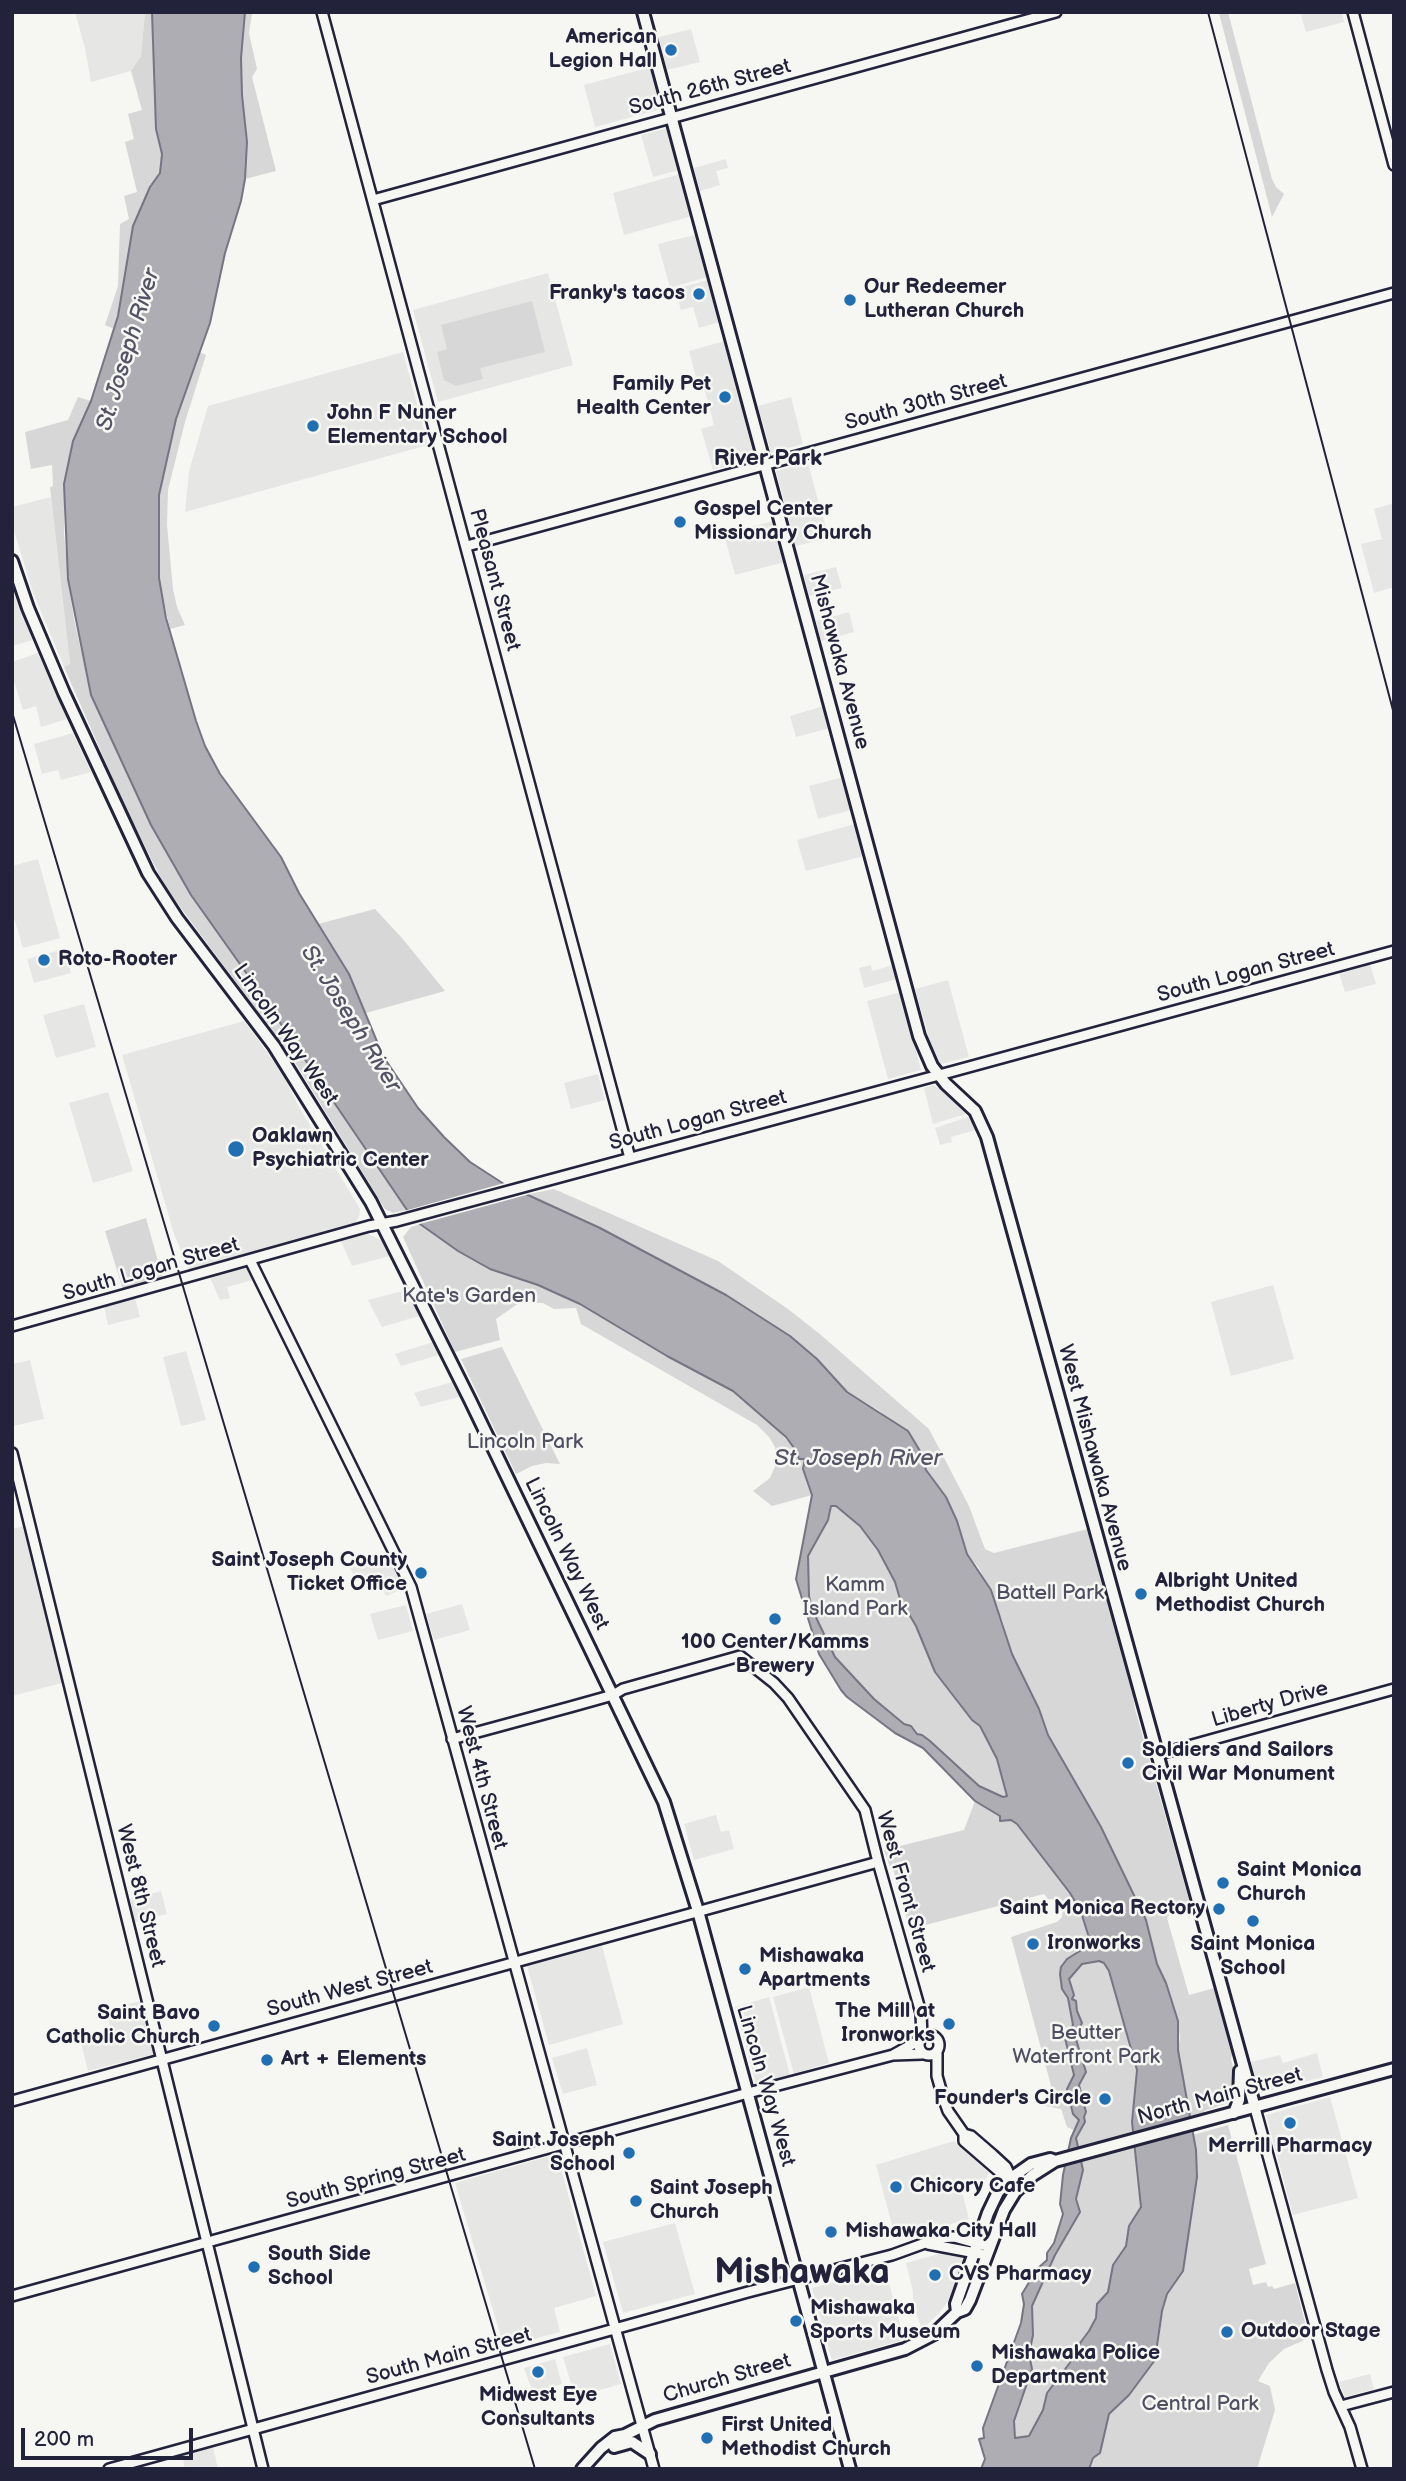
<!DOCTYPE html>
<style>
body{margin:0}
#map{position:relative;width:1406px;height:2481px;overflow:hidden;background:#f6f6f2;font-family:"Balsamiq Sans",sans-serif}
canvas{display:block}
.frame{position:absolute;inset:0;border:14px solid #22223b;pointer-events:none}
.scale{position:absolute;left:21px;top:2428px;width:172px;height:32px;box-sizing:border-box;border:4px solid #22223b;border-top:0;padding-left:9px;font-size:21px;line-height:24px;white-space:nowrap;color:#22223b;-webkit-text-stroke:5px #f6f6f2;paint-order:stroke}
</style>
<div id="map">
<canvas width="1406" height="2481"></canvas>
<div class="frame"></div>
<div class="scale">200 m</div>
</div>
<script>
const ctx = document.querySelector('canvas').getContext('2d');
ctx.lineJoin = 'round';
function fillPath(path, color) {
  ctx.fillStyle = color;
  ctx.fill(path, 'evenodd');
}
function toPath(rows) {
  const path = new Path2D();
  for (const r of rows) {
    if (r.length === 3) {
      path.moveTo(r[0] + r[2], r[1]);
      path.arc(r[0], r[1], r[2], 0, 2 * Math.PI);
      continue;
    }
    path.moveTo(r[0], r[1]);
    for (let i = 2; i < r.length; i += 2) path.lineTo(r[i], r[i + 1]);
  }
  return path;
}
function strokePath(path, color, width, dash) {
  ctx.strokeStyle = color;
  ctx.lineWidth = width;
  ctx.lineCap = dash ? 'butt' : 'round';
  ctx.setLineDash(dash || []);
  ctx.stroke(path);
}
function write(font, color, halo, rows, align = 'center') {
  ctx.font = font + ' "Balsamiq Sans",sans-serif';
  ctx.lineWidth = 5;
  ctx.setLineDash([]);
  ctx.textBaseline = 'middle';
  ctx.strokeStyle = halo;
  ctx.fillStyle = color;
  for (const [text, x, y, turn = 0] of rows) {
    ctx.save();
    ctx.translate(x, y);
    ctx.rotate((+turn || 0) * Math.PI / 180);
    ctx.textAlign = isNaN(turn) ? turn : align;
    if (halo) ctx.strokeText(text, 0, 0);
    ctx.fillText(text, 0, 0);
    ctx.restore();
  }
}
const built = toPath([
 [75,12,145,12,141,56,131,71,91,82,85,48],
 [1300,12,1342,12,1344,22,1306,32],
 [691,29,700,62,667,70,659,37],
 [651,67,662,109,595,127,584,85],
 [667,128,679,170,653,177,641,135],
 [726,159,728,168,716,171,720,185,700,191,694,168],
 [680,174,692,216,624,235,613,193],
 [695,235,707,277,670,288,658,244],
 [548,273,573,365,438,402,413,310],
 [708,280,720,322,699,328,693,307,681,310,675,289],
 [725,341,756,458,713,470,701,429,714,425,703,384,698,385,689,351],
 [403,352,428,445,185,512,189,471,208,406],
 [791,397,803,444,771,453,758,406],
 [808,463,819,504,787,512,776,471],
 [51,497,70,665,64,667,32,590,12,524,12,507],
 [1394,503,1394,587,1374,593,1361,544,1382,539,1374,509],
 [820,507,829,538,796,546,788,516],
 [773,521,785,562,735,575,724,534],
 [836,567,842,588,809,596,804,575],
 [12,588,33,640,12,646],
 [849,612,854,632,821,641,816,621],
 [38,653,67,719,41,727,36,706,23,710,12,675,12,662],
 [824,706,830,728,796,737,790,716],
 [73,733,91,772,61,780,58,770,42,774,34,744],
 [843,777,851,810,818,819,809,786],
 [855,824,864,856,806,871,797,840],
 [38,859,60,938,23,948,12,911,12,866],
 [64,949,71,973,34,983,27,959],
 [1370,964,1376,984,1345,992,1339,973],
 [871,965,872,971,894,965,897,979,864,988,859,968],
 [948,980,969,1057,941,1064,930,1042,915,989],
 [901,992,921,1070,888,1079,867,1001],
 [84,1004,96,1047,56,1058,43,1015],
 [244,1021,281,1071,299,1107,360,1209,359,1217,353,1225,229,1258,190,1272,174,1234,122,1055],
 [598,1074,605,1100,571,1109,564,1083],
 [934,1085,946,1094,966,1114,933,1124,924,1088],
 [108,1092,133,1171,93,1183,69,1103],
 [968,1117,976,1130,951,1137,952,1142,940,1145,935,1128],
 [368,1234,381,1240,390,1256,352,1266,341,1241],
 [247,1267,253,1280,227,1287,230,1298,220,1300,210,1278],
 [1273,1285,1294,1359,1231,1376,1211,1302],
 [407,1290,419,1316,382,1327,368,1300],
 [135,1298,140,1317,108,1325,104,1306],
 [433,1342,439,1355,401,1366,395,1354],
 [186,1351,206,1420,181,1426,163,1357],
 [30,1360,44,1419,13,1426,12,1364],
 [452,1382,459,1397,421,1407,414,1393],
 [24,1526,63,1680,62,1683,12,1696,12,1529],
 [390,1557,405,1588,386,1596,378,1580,370,1582,367,1576,356,1579,350,1568],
 [462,1604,470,1630,434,1640,426,1614],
 [406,1605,413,1631,378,1640,370,1614],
 [716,1815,721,1832,729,1830,734,1849,694,1860,684,1824],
 [161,1891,167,1914,135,1922,130,1899],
 [602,1946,623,2024,549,2045,527,1966],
 [809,1987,829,2063,794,2074,773,1997],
 [769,1997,790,2075,756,2084,735,2007],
 [141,2001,154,2054,88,2071,80,2039,111,2031,106,2010],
 [587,2048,597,2085,563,2094,552,2058],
 [1317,2053,1323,2077,1260,2093,1251,2062,1280,2055,1283,2063],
 [1330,2097,1358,2198,1293,2215,1266,2115],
 [954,2141,989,2173,980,2188,975,2186,962,2192,969,2219,896,2240,876,2165],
 [557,2154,596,2296,554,2308,560,2332,504,2347,455,2183],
 [675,2223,695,2294,623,2313,603,2242],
 [942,2253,960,2256,963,2261,952,2296,939,2313,926,2326,921,2327,913,2304,913,2292,906,2263],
 [885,2268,903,2336,900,2341,832,2360,812,2288],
 [610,2344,621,2384,575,2397,563,2357],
 [555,2359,562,2384,533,2393,524,2368],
 [1370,2374,1374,2389,1345,2397,1339,2382],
 [213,2447,218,2469,185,2469,182,2455]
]);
const green = toPath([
 [145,12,152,12,156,129,162,154,160,173,150,187,114,329,105,325,118,286,120,224,129,219,124,196,137,192,125,142,134,139,128,114,142,110,131,71,141,56],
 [245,12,256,12,252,14,249,33,257,69,252,77,276,171,245,179,247,142,242,95,241,58],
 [1228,12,1272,179,1276,187,1284,194,1272,217,1219,13],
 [532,301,545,352,480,368,483,379,456,386,444,380,437,352,447,349,441,325],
 [199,352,206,355,185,422,168,490,167,525,173,589,177,607,185,625,170,629,159,578,159,495,176,419],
 [78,397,91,401,73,441,64,484,64,533,68,579,74,619,91,695,151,825,191,895,247,974,407,1210,393,1213,385,1209,293,1059,166,888,127,811,64,667,70,664,50,487,53,486,52,465,31,469,25,432,68,420],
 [375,909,402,938,445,991,366,1013,349,974,318,924],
 [554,1189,718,1261,788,1309,821,1335,929,1429,969,1506,985,1549,994,1553,1088,1529,1132,1689,1135,1709,1191,1907,1171,1913,1167,1918,1189,1995,1218,1987,1233,2051,1231,2059,1236,2080,1234,2101,1204,2111,1206,2121,1190,2124,1178,2050,1180,2038,1178,2021,1166,1983,1157,1964,1146,1920,1101,1827,1048,1735,1039,1709,1012,1654,1003,1622,979,1568,967,1554,957,1521,946,1497,926,1470,920,1451,880,1411,847,1392,817,1359,790,1336,726,1295,600,1228,525,1195],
 [146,1218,163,1279,123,1290,105,1231],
 [420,1224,458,1251,490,1269,538,1285,580,1304,667,1356,733,1391,759,1411,805,1459,803,1469,812,1495,772,1506,753,1491,770,1478,776,1464,775,1447,769,1437,757,1425,581,1324,576,1308,554,1309,543,1303,519,1303,496,1319,500,1340,455,1352,403,1237,411,1227],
 [502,1347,560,1464,546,1463,532,1466,516,1474,461,1359],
 [831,1506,836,1506,860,1526,878,1550,895,1582,900,1599,916,1626,935,1672,972,1720,980,1726,997,1759,1007,1796,1003,1797,979,1786,930,1741,922,1735,917,1734,911,1726,904,1724,874,1699,835,1657,812,1609,809,1596,808,1556,828,1520],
 [975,1801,1017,1824,1070,1893,1081,1912,1091,1945,1109,1971,1137,2070,1132,2122,1141,2207,1129,2226,1126,2246,1113,2265,1108,2292,1097,2304,1096,2318,1089,2331,1080,2343,1078,2352,1047,2393,1043,2410,1029,2436,1014,2438,1014,2421,1032,2369,1029,2354,1033,2335,1032,2306,1055,2255,1080,2213,1076,2199,1083,2170,1076,2144,1078,2132,1067,2127,1061,2109,1046,2106,1047,2097,1053,2093,1011,1937,1057,1922,1062,1917,1063,1907,1058,1900,1048,1899,1044,1894,910,1929,894,1872,890,1867,884,1850,964,1830],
 [1228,2125,1266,2264,1249,2269,1253,2285,1266,2282,1268,2287,1272,2286,1274,2289,1295,2283,1309,2338,1284,2349,1269,2363,1258,2381,1270,2386,1275,2410,1257,2469,1089,2469,1093,2457,1100,2452,1109,2414,1141,2380,1155,2360,1158,2350,1162,2311,1167,2294,1183,2270,1197,2177,1193,2135]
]);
const water = toPath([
 [152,12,245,12,241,58,242,95,247,142,245,179,241,201,225,253,210,323,176,419,159,495,159,578,166,618,196,721,205,746,220,774,281,857,299,893,349,974,383,1056,418,1108,444,1137,470,1162,504,1184,600,1228,726,1295,790,1336,817,1359,847,1392,908,1431,920,1451,926,1470,946,1497,957,1521,967,1554,991,1590,1012,1654,1039,1709,1048,1735,1101,1827,1146,1920,1157,1964,1166,1983,1178,2021,1178,2050,1196,2150,1197,2177,1183,2271,1167,2294,1162,2311,1155,2360,1129,2395,1109,2414,1100,2453,1093,2458,1089,2469,981,2469,985,2459,979,2439,984,2438,983,2428,1021,2323,1024,2304,1022,2294,1037,2269,1047,2260,1047,2253,1054,2243,1063,2214,1060,2204,1063,2175,1071,2138,1079,2120,1073,2114,1067,2089,1074,2075,1065,2038,1073,2025,1068,1998,1062,1989,1060,1974,1061,1967,1067,1959,1091,1944,1081,1912,1070,1893,1017,1824,1011,1820,1000,1821,1000,1816,975,1801,923,1748,895,1733,847,1697,841,1690,819,1654,796,1579,812,1495,803,1469,805,1459,799,1459,797,1452,786,1437,733,1391,667,1356,580,1304,538,1285,490,1269,458,1251,420,1224,407,1210,247,974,191,895,151,825,91,695,68,579,64,484,73,441,91,401,118,316,133,226,150,187,160,173,162,154,156,129,152,12],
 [831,1506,836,1506,860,1526,878,1550,895,1582,900,1599,916,1626,935,1672,972,1720,980,1726,997,1759,1007,1796,1003,1797,979,1786,930,1741,922,1735,917,1734,911,1726,904,1724,874,1699,835,1657,812,1609,809,1596,808,1556,828,1520,831,1506],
 [1099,1961,1104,1963,1109,1971,1137,2070,1132,2122,1141,2207,1129,2226,1126,2246,1113,2265,1108,2292,1097,2304,1096,2318,1089,2331,1080,2343,1078,2352,1047,2393,1043,2410,1029,2436,1015,2438,1014,2421,1032,2369,1029,2354,1033,2335,1032,2306,1055,2255,1080,2212,1076,2199,1083,2170,1076,2138,1085,2122,1084,2117,1086,2112,1079,2085,1086,2072,1075,2036,1082,2023,1077,2011,1076,2001,1072,1999,1074,1995,1069,1979,1082,1964,1099,1961]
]);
const pier = toPath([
 [508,1182,530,1194,416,1225,404,1211]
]);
const minor = toPath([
 [322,12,630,1158],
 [1353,12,1394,165],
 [373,200,1056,12],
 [467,546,1394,293],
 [250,1260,411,1587,654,2469],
 [12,1326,369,1226,397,1221,954,1071,1394,951],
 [12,1453,263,2469],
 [452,1739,570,1707,613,1695,623,1689,740,1656,774,1683,788,1698,865,1810,878,1862,921,2013,922,2038],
 [1156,1755,1394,1689],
 [929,2045,10],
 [937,2052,937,2076,943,2097,948,2111,964,2134,964,2141,1001,2173,1011,2178],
 [893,2055,920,2040],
 [12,2101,878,1862],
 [1255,2108,1327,2370,1334,2392,1350,2427,1362,2469],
 [964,2134,971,2136,993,2155,1006,2167,1011,2178,1020,2186],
 [928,2244,981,2254],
 [12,2296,748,2093,893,2055,922,2054],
 [1341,2406,1394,2392],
 [109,2469,748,2292,892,2255,939,2238,954,2237,990,2247]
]);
const major = toPath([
 [643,12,919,1036,932,1066,946,1084,975,1111,987,1137,1255,2108],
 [12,561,28,608,64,693,148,873,177,918,274,1046,371,1202,470,1400,664,1802,698,1911,850,2469],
 [1234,2113,1239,2100,1240,2071],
 [957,2312,956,2304,988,2213,998,2192,1011,2178,1031,2164,1050,2159,1055,2161],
 [614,2447,632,2442,650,2454],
 [582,2469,601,2448,615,2437,625,2435,655,2420,905,2349,934,2334,957,2312,965,2309,970,2300,1004,2210,1015,2192,1033,2175,1055,2161,1394,2069]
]);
const rail = toPath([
 [1208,12,1394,714],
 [12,712,535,2469]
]);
const markers = [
 [671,50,7,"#1f6fb2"],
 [699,294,7,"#1f6fb2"],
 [850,300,7,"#1f6fb2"],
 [725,397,7,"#1f6fb2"],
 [313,426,7,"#1f6fb2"],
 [680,522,7,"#1f6fb2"],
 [44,960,7,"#1f6fb2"],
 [236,1149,9,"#1f6fb2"],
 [421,1573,7,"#1f6fb2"],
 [1141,1594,7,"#1f6fb2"],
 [775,1619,7,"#1f6fb2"],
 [1128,1763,7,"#1f6fb2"],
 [1223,1883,7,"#1f6fb2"],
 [1219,1909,7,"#1f6fb2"],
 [1253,1921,7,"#1f6fb2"],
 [1033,1944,7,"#1f6fb2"],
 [745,1969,7,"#1f6fb2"],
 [949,2024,7,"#1f6fb2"],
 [214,2026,7,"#1f6fb2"],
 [267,2060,7,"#1f6fb2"],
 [1105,2099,7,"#1f6fb2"],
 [1290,2123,7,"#1f6fb2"],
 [629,2153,7,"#1f6fb2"],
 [896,2187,7,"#1f6fb2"],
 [636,2201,7,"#1f6fb2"],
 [831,2232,7,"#1f6fb2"],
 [254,2267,7,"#1f6fb2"],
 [935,2275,7,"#1f6fb2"],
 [796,2321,7,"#1f6fb2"],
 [1227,2332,7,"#1f6fb2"],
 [977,2366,7,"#1f6fb2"],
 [538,2372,7,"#1f6fb2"],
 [707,2438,7,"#1f6fb2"]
];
const poiNames = [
 ["American",657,38,"right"],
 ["Legion Hall",657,62,"right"],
 ["Our Redeemer",864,288],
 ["Lutheran Church",864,312],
 ["Franky's tacos",685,294,"right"],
 ["Family Pet",711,385,"right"],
 ["Health Center",711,409,"right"],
 ["John F Nuner",327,414],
 ["Elementary School",327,438],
 ["Gospel Center",694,510],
 ["Missionary Church",694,534],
 ["Roto-Rooter",58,960],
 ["Oaklawn",252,1137],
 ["Psychiatric Center",252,1161],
 ["Saint Joseph County",407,1561,"right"],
 ["Ticket Office",407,1585,"right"],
 ["Albright United",1155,1582],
 ["Methodist Church",1155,1606],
 ["100 Center/Kamms",775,1643,"center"],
 ["Brewery",775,1667,"center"],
 ["Soldiers and Sailors",1142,1751],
 ["Civil War Monument",1142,1775],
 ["Saint Monica",1237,1871],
 ["Church",1237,1895],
 ["Saint Monica Rectory",1205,1909,"right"],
 ["Ironworks",1047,1944],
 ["Saint Monica",1253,1945,"center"],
 ["School",1253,1969,"center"],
 ["Mishawaka",759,1957],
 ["Apartments",759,1981],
 ["The Mill at",935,2012,"right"],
 ["Ironworks",935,2036,"right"],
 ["Saint Bavo",200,2014,"right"],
 ["Catholic Church",200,2038,"right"],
 ["Art + Elements",281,2060],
 ["Founder's Circle",1091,2099,"right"],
 ["Saint Joseph",615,2141,"right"],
 ["School",615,2165,"right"],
 ["Merrill Pharmacy",1290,2147,"center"],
 ["Chicory Cafe",910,2187],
 ["Saint Joseph",650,2189],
 ["Church",650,2213],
 ["Mishawaka City Hall",845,2232],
 ["South Side",268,2255],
 ["School",268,2279],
 ["CVS Pharmacy",949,2275],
 ["Mishawaka",810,2309],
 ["Sports Museum",810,2333],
 ["Outdoor Stage",1241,2332],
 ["Mishawaka Police",991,2354],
 ["Department",991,2378],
 ["Midwest Eye",538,2396,"center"],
 ["Consultants",538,2420,"center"],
 ["First United",721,2426],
 ["Methodist Church",721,2450]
];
const streetNames = [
 ["South 26th Street",710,88,-15],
 ["South 30th Street",926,403,-15],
 ["Pleasant Street",494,580,75],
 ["Mishawaka Avenue",839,662,75],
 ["South Logan Street",1246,973,-15],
 ["Lincoln Way West",285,1035,55],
 ["South Logan Street",698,1121,-15],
 ["South Logan Street",151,1270,-16],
 ["West Mishawaka Avenue",1094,1458,75],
 ["Lincoln Way West",566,1554,64],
 ["Liberty Drive",1270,1705,-16],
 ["West 4th Street",481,1778,75],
 ["West Front Street",905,1892,74],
 ["West 8th Street",140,1896,76],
 ["South West Street",350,1989,-15],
 ["Lincoln Way West",765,2086,74],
 ["North Main Street",1220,2097,-15],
 ["South Spring Street",376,2179,-15],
 ["South Main Street",449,2357,-15],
 ["Church Street",727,2379,-16]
];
const parkNames = [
 ["Kate's Garden",469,1297],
 ["Lincoln Park",525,1443],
 ["Kamm",855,1586],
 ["Island Park",855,1610],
 ["Battell Park",1050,1594],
 ["Beutter",1086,2034],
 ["Waterfront Park",1086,2058],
 ["Central Park",1200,2405]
];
const waterNames = [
 ["St. Joseph River",129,350,-73],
 ["St. Joseph River",350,1019,58],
 ["St. Joseph River",858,1459]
];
const neighbourhoodNames = [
 ["River Park",768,459]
];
const townNames = [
 ["Mishawaka",802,2274]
];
fillPath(built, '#e6e6e4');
fillPath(green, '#d7d7d7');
fillPath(water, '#adadb3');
strokePath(water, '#757583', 2);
fillPath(pier, '#f6f6f2');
strokePath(minor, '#22223b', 14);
strokePath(major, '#22223b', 16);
strokePath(minor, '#f6f6f2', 9);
strokePath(major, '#f6f6f2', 10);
strokePath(rail, '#22223b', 2);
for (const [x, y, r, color] of markers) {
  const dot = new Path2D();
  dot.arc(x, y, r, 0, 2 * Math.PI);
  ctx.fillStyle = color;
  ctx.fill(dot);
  strokePath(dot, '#f6f6f2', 2.5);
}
write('bold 21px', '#22223b', '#f6f6f2', poiNames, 'left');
write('21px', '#22223b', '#f6f6f2', streetNames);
write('21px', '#4f4f62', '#f6f6f2', parkNames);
write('italic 23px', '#535365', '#f6f6f2', waterNames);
write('bold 23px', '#22223b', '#f6f6f2', neighbourhoodNames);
write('bold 35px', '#22223b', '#f6f6f2', townNames);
</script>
